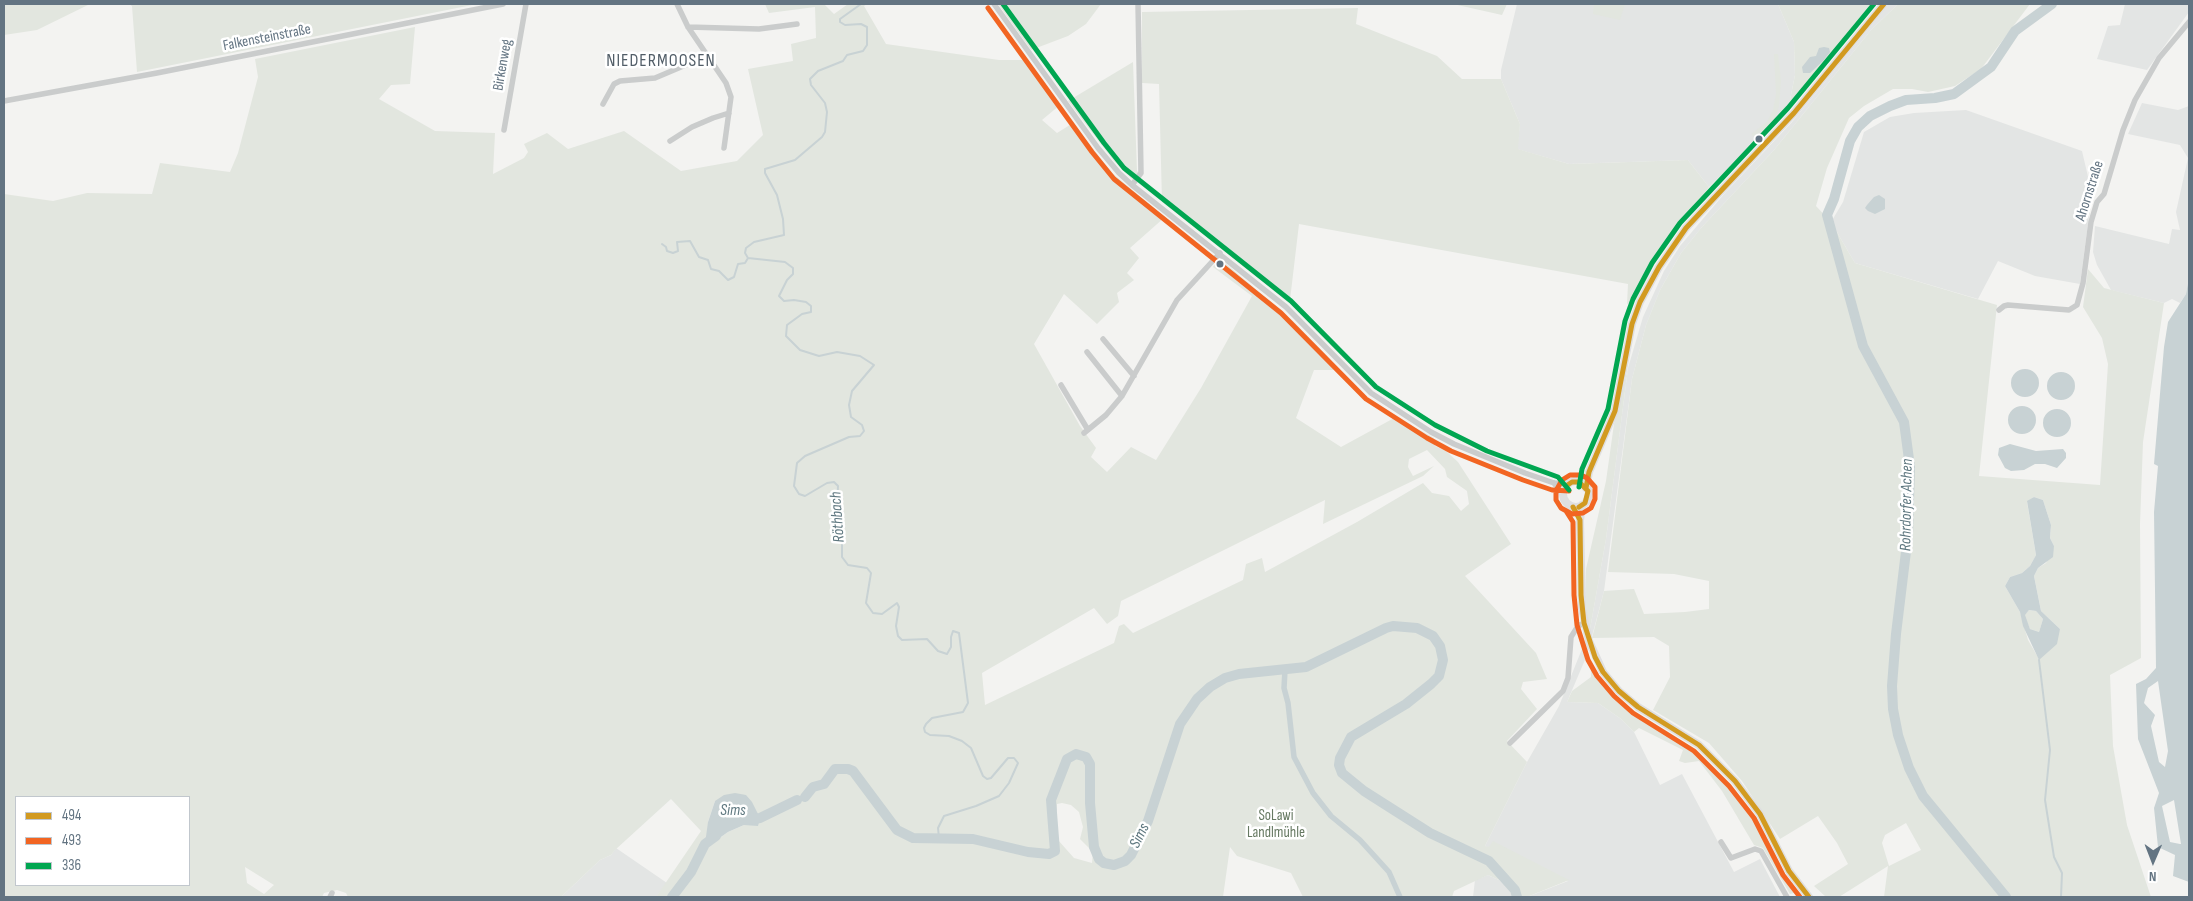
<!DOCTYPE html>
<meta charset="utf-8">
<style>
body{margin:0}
#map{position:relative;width:2193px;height:901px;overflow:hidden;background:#f3f3f1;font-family:"Sofia Sans Condensed",sans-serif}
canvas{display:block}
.frame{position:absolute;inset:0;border:5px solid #637482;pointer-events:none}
.legend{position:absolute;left:15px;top:796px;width:175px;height:90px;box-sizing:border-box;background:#fff;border:1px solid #c1c7cd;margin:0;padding:6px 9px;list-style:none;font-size:15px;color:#637482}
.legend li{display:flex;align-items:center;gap:10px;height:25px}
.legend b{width:25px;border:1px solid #c1c7cd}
.north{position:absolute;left:2128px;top:836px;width:50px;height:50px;-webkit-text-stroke:4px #fff;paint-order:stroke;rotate:181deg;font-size:14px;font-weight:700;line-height:20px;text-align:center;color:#637482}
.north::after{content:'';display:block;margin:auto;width:18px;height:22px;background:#637482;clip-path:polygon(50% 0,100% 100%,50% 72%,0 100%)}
</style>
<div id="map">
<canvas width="2193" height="901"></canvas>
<div class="frame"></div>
<ul class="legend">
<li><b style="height:6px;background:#d29a20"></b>494</li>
<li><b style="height:6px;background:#f26522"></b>493</li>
<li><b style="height:6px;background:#00a651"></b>336</li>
</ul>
<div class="north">N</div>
</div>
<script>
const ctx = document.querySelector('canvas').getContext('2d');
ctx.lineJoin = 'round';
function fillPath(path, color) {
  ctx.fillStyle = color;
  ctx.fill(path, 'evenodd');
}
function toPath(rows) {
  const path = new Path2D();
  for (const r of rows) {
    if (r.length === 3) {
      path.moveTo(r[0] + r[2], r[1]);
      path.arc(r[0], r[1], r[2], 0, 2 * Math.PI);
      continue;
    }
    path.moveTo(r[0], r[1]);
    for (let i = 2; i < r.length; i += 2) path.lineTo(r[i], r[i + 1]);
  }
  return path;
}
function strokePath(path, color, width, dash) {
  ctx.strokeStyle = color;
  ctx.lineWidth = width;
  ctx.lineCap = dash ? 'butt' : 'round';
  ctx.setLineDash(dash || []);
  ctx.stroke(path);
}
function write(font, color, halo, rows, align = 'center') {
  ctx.font = font + ' "Sofia Sans Condensed",sans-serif';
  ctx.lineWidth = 5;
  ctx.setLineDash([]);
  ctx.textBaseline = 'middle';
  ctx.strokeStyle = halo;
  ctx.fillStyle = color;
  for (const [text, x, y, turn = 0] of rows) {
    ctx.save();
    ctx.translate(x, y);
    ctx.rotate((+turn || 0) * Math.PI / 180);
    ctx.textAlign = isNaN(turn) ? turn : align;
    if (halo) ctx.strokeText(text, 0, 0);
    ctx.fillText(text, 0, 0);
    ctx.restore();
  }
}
const built = toPath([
 [1517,4,1778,4,1794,42,1795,75,1790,100,1792,107,1709,187,1688,160,1569,164,1517,149,1520,124,1501,79,1501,70],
 [1889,4,1898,4,1871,30,1774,150,1701,228,1681,253,1660,290,1646,325,1632,379,1604,591,1587,655,1567,702,1598,703,1621,719,1634,732,1660,785,1682,774,1734,872,1760,859,1780,897,1527,897,1568,881,1493,842,1489,848,1485,846,1527,762,1559,706,1590,629,1606,539,1628,368,1643,317,1664,271,1680,246,1724,194,1792,122],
 [2125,4,2189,4,2189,12,2147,70,2097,59,2108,26,2120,25],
 [2142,103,2178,110,2189,106,2189,278,2186,294,2180,303,2172,299,2164,303,2111,290,2097,265,2093,252,2095,226,2169,244,2172,229,2180,230,2176,212,2188,158,2180,145,2128,134],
 [1966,110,2082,151,2092,194,2080,284,2035,276,1998,261,1978,299,1855,263,1831,222,1843,202,1864,132,1890,117,1914,113],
 [616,848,667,883,656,897,561,897,600,860,611,855],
 [1488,875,1501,881,1520,897,1473,897,1475,880]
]);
const green = toPath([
 [4,4,90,4,37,30,4,35],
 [129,4,477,4,137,72,132,6],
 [765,4,824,4,834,14,848,4,867,4,864,6,886,44,999,60,1025,60,1060,105,1042,120,1057,133,1073,123,1112,173,1165,217,1130,248,1139,258,1127,273,1134,280,1117,293,1119,302,1097,324,1064,294,1034,344,1080,426,1096,448,1091,457,1107,472,1131,447,1156,460,1201,388,1252,296,1213,267,1215,264,1221,268,1225,263,1293,321,1330,359,1334,370,1314,370,1296,418,1341,447,1396,417,1434,438,1435,446,1446,451,1458,462,1511,544,1465,576,1536,653,1547,679,1523,682,1521,689,1537,709,1507,741,1527,762,1485,846,1489,847,1493,841,1569,880,1527,897,1520,897,1501,881,1488,875,1454,891,1452,897,1303,897,1291,873,1237,856,1230,847,1223,897,656,897,701,831,671,799,615,850,611,855,600,860,561,897,348,897,346,893,337,890,324,893,322,897,4,897,4,194,53,201,87,193,152,194,160,163,230,172,238,153,258,77,255,59,415,27,410,84,391,85,379,99,435,131,495,133,493,174,524,158,528,152,524,144,547,133,568,149,624,131,681,171,737,161,763,135,748,69,793,61,791,44,816,38,815,7,769,13],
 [1427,450,1445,469,1447,477,1467,491,1469,504,1461,511,1449,496,1432,493,1423,483,1357,522,1265,572,1262,558,1246,564,1243,580,1133,633,1124,624,1119,626,1114,643,985,705,982,673,1094,608,1107,624,1118,616,1121,601,1325,500,1323,524,1423,476,1434,466,1413,476,1408,467,1409,459],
 [16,797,189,797,189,885,16,885],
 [715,801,744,825,728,832,711,844,708,822],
 [1062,803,1071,805,1079,812,1083,827,1080,839,1093,852,1092,863,1074,858,1058,840,1055,812,1057,810,1057,804],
 [245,867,274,885,264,894,247,883],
 [998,4,1101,4,1086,24,1068,36,1031,50],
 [1453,4,1507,4,1502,15],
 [1594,4,1625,4,1620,20,1593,14],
 [1778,4,1876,4,1792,107,1790,100,1795,75,1794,42],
 [1898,4,2030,4,1981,69,1955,86,1928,92,1912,89,1893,89,1864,106,1849,118,1827,168,1816,206,1831,222,1855,263,1997,305,1979,476,2100,485,2108,364,2102,338,2083,307,2088,269,2104,288,2164,303,2143,442,2140,524,2141,658,2110,675,2113,746,2127,825,2151,897,1884,897,1888,866,1839,897,1826,897,1814,886,1848,864,1837,843,1818,816,1780,839,1742,781,1709,743,1653,710,1670,677,1669,646,1654,637,1592,638,1604,591,1634,589,1644,614,1685,612,1709,609,1709,581,1674,574,1608,572,1632,379,1646,325,1660,290,1681,253,1701,228,1774,150,1871,30],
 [2034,497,2043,500,2051,525,2050,538,2054,546,2046,563,2038,568,2034,576,2041,611,2060,629,2039,659,2028,640,2020,612,2005,586,2010,577,2022,573,2030,566,2036,555,2027,502],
 [1906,823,1921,850,1889,866,1882,843,1885,835],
 [1358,8,1356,24,1437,56,1462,79,1501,79,1520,124,1518,149,1569,164,1688,160,1709,187,1658,258,1636,300,1627,304,1628,284,1299,224,1290,300,1162,202,1159,84,1142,83,1142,12],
 [1774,54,1778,54,1781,81,1779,106,1773,126,1758,141,1751,134,1767,122,1773,110,1776,94],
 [1133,62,1137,171,1139,173,1137,178,1132,179,1114,161,1068,101],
 [1628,368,1606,539,1590,629,1585,611,1586,569,1606,481,1614,424],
 [2029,610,2036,611,2043,619,2039,632,2030,629,2024,615],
 [1591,667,1610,693,1633,713,1691,748,1743,801,1757,823,1794,893,1790,894,1763,848,1754,845,1722,791,1699,761,1685,763,1679,761,1683,750,1639,728,1634,732,1621,719,1598,703,1567,702,1572,691,1591,677]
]);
const water = toPath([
 [1824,47,1829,48,1830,52,1823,61,1810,73,1803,73,1802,67,1810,57,1816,56,1819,48],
 [1879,195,1885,199,1885,209,1875,214,1868,211,1865,208,1867,205,1874,197],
 [2189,278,2189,882,2173,876,2175,855,2158,847,2154,808,2159,793,2138,739,2136,684,2146,679,2156,668,2154,512,2158,466,2154,464,2164,347,2168,322,2186,294],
 [2158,681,2168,751,2165,767,2159,762,2151,726,2155,715,2144,703,2148,688],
 [2174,800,2181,844,2180,844,2170,842,2162,806],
 [2025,383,14],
 [2061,386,14],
 [2022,420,14],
 [2057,423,14],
 [2010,444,2036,451,2063,449,2066,453,2066,458,2057,468,2045,464,2035,464,2024,470,2011,471,2005,468,1998,455,1999,448],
 [2034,497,2043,500,2051,525,2050,538,2054,546,2053,557,2038,568,2034,576,2041,611,2060,629,2057,644,2039,660,2023,626,2020,612,2005,586,2010,577,2022,573,2030,566,2036,555,2027,501],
 [2029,610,2036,611,2043,619,2039,632,2030,629,2025,615],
 [735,793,746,795,752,802,760,818,758,826,744,825,728,832,711,844,705,844,708,822,715,801,724,795]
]);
const stream = toPath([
 [861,4,840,19,840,22,845,25,861,24,867,27,867,45,863,51,847,55,843,61,818,71,810,79,811,85,825,103,827,112,825,132,822,137,795,160,765,169,765,173,777,195,783,219,784,235,754,242,746,248,745,253,748,258,785,262,793,268,793,274,787,280,779,296,784,301,794,300,806,302,811,306,811,312,802,314,787,325,786,336,800,350,819,356,837,352,860,356,874,365,852,391,849,405,851,417,862,425,864,431,860,436,849,437,805,456,797,463,794,486,799,494,805,496,827,483,834,482,838,486,837,507,842,536,842,557,848,565,867,568,871,573,866,603,873,613,882,614,897,603,899,607,896,626,898,636,902,640,927,639,938,651,947,654,951,647,951,637,953,631,959,633,968,703,963,712,932,718,926,724,924,728,925,732,930,735,949,736,962,741,971,748,983,776,987,779,991,778,1008,758,1014,758,1018,763,1009,783,999,796,976,806,944,816,938,828,939,838],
 [662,244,666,247,667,251,673,253,678,251,677,242,690,241,699,257,708,260,711,269,719,271,728,280,734,277,738,264,745,263,748,258],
 [2039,660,2050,750,2045,800,2054,857,2062,873,2061,897]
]);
const canal = toPath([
 [1285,670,1284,688,1288,703,1294,757,1313,793,1331,816,1360,840,1389,872,1400,897]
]);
const river = toPath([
 [805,797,813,787,824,784,835,769,848,769,853,771,897,830,913,838,973,839,1028,852,1049,854,1055,851,1051,800,1067,759,1076,754,1086,757,1090,764,1090,803,1094,847,1099,859,1104,863,1114,865,1125,861,1131,855,1148,821,1180,724,1197,699,1210,687,1225,678,1239,674,1306,667,1386,628,1393,626,1417,628,1433,636,1440,646,1443,660,1439,676,1431,684,1406,704,1351,737,1340,758,1339,765,1342,773,1364,791,1430,833,1489,861,1515,890,1517,897],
 [748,820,760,818,797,800],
 [672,897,691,872,705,844,716,836],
 [2006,897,1923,796,1909,768,1898,735,1893,709,1892,686,1896,634,1908,535,1910,467,1904,422,1863,346,1827,215,1834,199,1850,141,1858,127,1870,116,1890,106,1906,100,1935,98,1954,94,1991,67,2015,31,2052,4]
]);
const minor = toPath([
 [677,4,688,27,726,83,731,97,724,148],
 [994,4,1098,148,1119,173,1132,185,1286,307,1371,393,1431,432,1454,444,1525,473,1554,483,1569,484],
 [688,27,759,29,797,24],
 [4,101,157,73,503,4],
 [603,104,614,84,620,81,655,78,707,56],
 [504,130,526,4],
 [670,141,692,127,713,118,729,113],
 [1132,185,1141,173,1138,4],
 [1999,310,2004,306,2008,305,2069,310,2077,305,2083,283,2091,222,2097,202,2104,194,2123,130,2135,100,2159,58,2189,22],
 [1103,339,1134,376],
 [1087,352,1122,396],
 [1061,385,1088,430],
 [1084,433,1106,415,1122,396,1177,300,1220,253],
 [1554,483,1563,495],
 [1510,743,1563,691,1568,678,1571,637,1578,626,1584,623],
 [1721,842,1731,858,1755,849,1761,851,1787,897],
 [330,897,332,893]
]);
const major = toPath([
 [1576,494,13],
 [1586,488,1589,472,1615,411,1632,324,1640,302,1659,267,1686,228,1794,113,1884,4],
 [1582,505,1580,520,1582,608,1589,641,1603,672,1619,691,1638,707,1699,745,1735,781,1760,814,1789,871,1809,897]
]);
const bus1 = toPath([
 [1566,486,1572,482,1579,482,1588,491,1585,503,1579,507],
 [1586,488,1589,472,1615,411,1632,324,1640,302,1659,267,1686,228,1794,113,1884,4],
 [1573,507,1580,520,1581,595,1584,623,1595,657,1603,672,1619,691,1638,707,1699,745,1735,781,1760,814,1789,871,1809,897]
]);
const bus2 = toPath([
 [988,8,1092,152,1114,179,1281,313,1366,399,1427,438,1451,451,1523,480,1552,490,1569,491],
 [1579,475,1570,475,1562,480,1556,491,1556,500,1561,508,1572,514,1583,513,1591,508,1595,499,1595,487,1587,478,1581,475],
 [1566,511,1573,522,1574,595,1577,625,1588,660,1597,676,1614,696,1633,713,1694,751,1729,786,1754,818,1783,875,1800,897]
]);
const bus3 = toPath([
 [1003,4,1104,143,1124,168,1291,301,1376,387,1435,425,1487,451,1558,477,1569,490],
 [1579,487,1582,469,1608,409,1625,321,1633,299,1652,263,1680,223,1788,108,1874,4]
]);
const markers = [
 [1759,139,4.5,"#637482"],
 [1220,264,4.5,"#637482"]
];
const streetNames = [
 ["Falkensteinstraße",267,38,-11],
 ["Birkenweg",503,65,-80],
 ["Ahornstraße",2090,191,-72]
];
const parkNames = [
 ["SoLawi",1276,816],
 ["Landlmühle",1276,833]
];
const waterNames = [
 ["Rohrdorfer Achen",1907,505,-89],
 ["Röthbach",838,517,-94],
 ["Sims",733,811],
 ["Sims",1140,836,-64]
];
const quarterNames = [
 ["NIEDERMOOSEN",661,61]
];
fillPath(built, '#e3e5e4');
fillPath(green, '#e2e6df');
fillPath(water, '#c8d2d4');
strokePath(stream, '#c8d2d4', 2);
strokePath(canal, '#c8d2d4', 5.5);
strokePath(river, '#c8d2d4', 10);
strokePath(minor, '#cacccc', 5.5);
strokePath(major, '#dfdfe0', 8);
strokePath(bus1, '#d29a20', 5);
strokePath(bus2, '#f26522', 5);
strokePath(bus3, '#00a651', 5);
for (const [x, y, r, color] of markers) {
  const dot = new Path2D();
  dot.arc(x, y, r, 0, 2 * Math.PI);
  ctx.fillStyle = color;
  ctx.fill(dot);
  strokePath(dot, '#fff', 2);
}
write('15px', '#637482', '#fff', streetNames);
write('15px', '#667962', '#fff', parkNames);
write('italic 16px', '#5e777f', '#fff', waterNames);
ctx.letterSpacing = '1px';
write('18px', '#515d67', '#fff', quarterNames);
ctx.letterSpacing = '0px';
</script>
